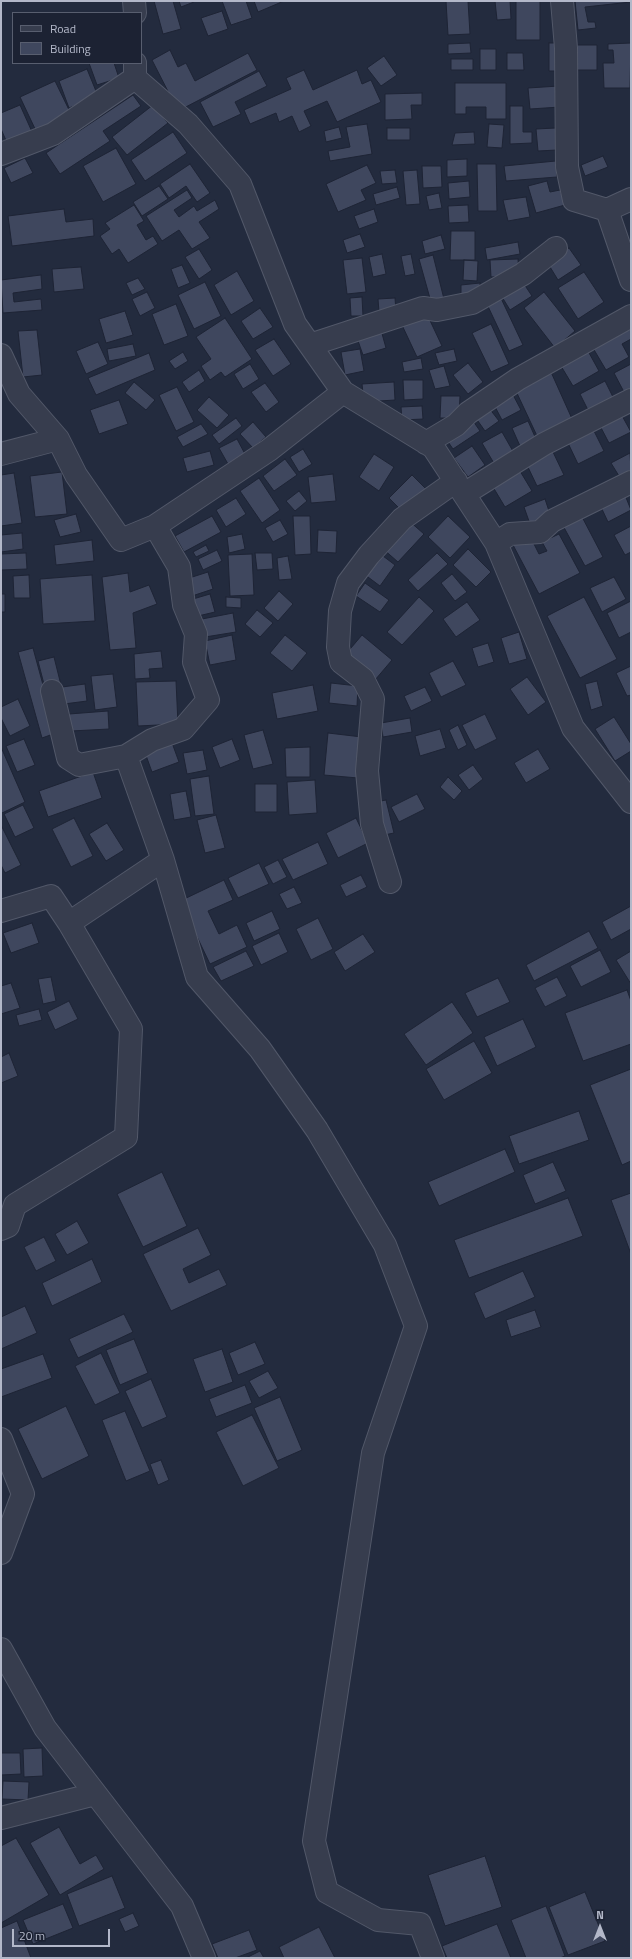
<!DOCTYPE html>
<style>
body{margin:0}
#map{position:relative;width:632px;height:1959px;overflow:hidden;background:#232b3e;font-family:"Titillium Web",sans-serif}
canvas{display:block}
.frame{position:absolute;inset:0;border:2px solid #b3b8c9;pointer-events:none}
.legend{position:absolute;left:12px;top:12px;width:130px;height:52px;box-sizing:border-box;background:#1c2233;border:1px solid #585e6f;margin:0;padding:5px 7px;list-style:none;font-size:12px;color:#b3b8c9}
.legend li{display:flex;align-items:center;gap:8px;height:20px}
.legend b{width:20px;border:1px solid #585e6f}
.north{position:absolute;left:580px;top:1907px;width:40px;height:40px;-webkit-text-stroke:3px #1c2233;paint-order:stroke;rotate:0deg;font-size:11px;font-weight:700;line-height:16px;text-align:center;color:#b3b8c9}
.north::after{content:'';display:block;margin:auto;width:14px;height:18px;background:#b3b8c9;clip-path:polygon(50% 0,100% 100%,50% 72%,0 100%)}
.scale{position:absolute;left:12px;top:1929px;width:98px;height:18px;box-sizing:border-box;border:2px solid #b3b8c9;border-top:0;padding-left:5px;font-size:12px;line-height:14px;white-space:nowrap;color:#b3b8c9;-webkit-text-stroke:3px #1c2233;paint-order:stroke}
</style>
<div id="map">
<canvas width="632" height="1959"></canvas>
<div class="frame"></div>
<ul class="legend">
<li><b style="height:5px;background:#373d4e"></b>Road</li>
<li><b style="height:11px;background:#3f475e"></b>Building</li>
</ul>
<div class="north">N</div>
<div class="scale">20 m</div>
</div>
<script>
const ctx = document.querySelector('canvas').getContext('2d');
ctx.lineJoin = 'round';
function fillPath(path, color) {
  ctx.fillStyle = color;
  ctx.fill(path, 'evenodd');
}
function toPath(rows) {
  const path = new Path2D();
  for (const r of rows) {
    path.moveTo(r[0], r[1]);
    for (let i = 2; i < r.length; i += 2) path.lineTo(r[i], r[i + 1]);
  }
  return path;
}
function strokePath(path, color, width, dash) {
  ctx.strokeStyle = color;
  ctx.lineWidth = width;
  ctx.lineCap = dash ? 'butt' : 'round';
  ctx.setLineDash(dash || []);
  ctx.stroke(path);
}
const building = toPath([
 [154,1,173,1,181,29,163,34,154,1],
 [179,1,193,1,194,2,181,7,179,1],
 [222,1,246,1,252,18,231,25,222,1],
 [254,1,284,1,258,12,254,1],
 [446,1,468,1,470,34,448,35,446,1],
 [495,1,510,1,511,19,497,20,495,1],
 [516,1,540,1,540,40,516,40,516,1],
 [575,1,631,1,631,2,585,7,588,22,595,22,596,28,578,30,575,1],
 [222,11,228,29,208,36,201,18,222,11],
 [470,43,471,53,448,54,448,44,470,43],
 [549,43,557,43,557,71,549,71,549,43],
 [631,43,630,88,604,88,603,63,614,63,613,50,608,50,608,44,631,43],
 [577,45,597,45,597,70,574,70,573,65,577,65,577,45],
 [480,49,496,49,496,70,480,70,480,49],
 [170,50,178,67,186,63,195,81,248,53,257,70,178,111,152,60,170,50],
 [507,53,523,53,524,70,507,70,507,53],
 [384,56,397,75,381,86,367,68,384,56],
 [451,59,473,59,473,70,451,70,451,59],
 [89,63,114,63,119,78,97,85,89,63],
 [87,69,98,96,69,108,59,81,87,69],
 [304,70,313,90,357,70,362,84,371,80,381,102,337,122,327,101,304,111,311,126,299,132,292,116,279,122,276,113,250,124,244,110,291,89,286,78,304,70],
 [259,71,267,86,235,102,241,114,213,127,200,102,259,71],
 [55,81,72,116,37,133,20,97,55,81],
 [455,83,506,83,506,119,486,119,486,107,466,107,466,114,455,114,455,83],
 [559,86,560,107,530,109,528,88,559,86],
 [422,93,422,105,411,105,412,119,385,120,385,94,422,93],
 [133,95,141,106,103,131,110,141,60,174,46,153,133,95],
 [20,105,33,134,8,145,1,129,1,113,20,105],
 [153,105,168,123,127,155,112,137,153,105],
 [510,106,523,106,523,132,532,132,532,143,510,144,510,106],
 [367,124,372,154,330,161,328,151,350,147,346,127,367,124],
 [489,124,504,125,502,148,487,147,489,124],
 [339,127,342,138,326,142,324,131,339,127],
 [387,128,410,128,410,140,387,140,387,128],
 [556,128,557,150,538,151,536,129,556,128],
 [173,132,187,153,145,181,131,160,173,132],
 [474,132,475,144,452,145,455,133,474,132],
 [116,148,136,184,103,202,83,166,116,148],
 [603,156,608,167,585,176,581,165,603,156],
 [25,158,33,173,11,183,4,168,25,158],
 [467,159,467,176,447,177,447,160,467,159],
 [556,161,557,177,506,181,504,166,556,161],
 [190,164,210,193,197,202,186,186,169,198,160,184,190,164],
 [477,164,496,164,497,211,478,211,477,164],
 [367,165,376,183,361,190,366,200,338,212,326,184,367,165],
 [422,166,441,166,442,187,423,188,422,166],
 [395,170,397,183,382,184,380,171,395,170],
 [417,170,420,204,406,205,403,171,417,170],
 [469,181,470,197,449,199,448,183,469,181],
 [547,181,550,192,560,190,565,205,536,213,528,186,547,181],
 [159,186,168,199,142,216,133,202,159,186],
 [397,187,400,198,376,205,373,194,397,187],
 [187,190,192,198,174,210,179,217,194,206,197,211,215,200,219,209,199,222,210,238,192,249,179,230,162,241,146,216,187,190],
 [439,193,442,208,429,210,426,196,439,193],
 [526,197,530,217,508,221,503,200,526,197],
 [134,205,144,221,137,225,146,240,153,236,158,244,128,263,119,249,112,254,100,236,110,229,105,223,134,205],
 [468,205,469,222,449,223,448,206,468,205],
 [64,209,66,222,93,219,94,236,12,246,8,216,64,209],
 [374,209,378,222,359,229,354,216,374,209],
 [451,231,475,231,475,260,450,260,451,231],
 [360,234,365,247,347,253,343,240,360,234],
 [441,235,445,249,425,254,422,241,441,235],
 [518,242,520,254,487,260,485,248,518,242],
 [569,248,581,265,558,280,547,262,569,248],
 [199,249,212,270,199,279,185,257,199,249],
 [382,254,386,274,373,277,369,257,382,254],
 [411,254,415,274,405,276,401,256,411,254],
 [433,255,444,299,431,302,419,259,433,255],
 [362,258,366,292,347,294,343,260,362,258],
 [518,259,519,276,491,277,490,260,518,259],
 [464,260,478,261,477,281,463,280,464,260],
 [182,265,190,283,178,288,171,269,182,265],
 [81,267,84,289,54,292,52,269,81,267],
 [237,271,254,301,231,315,214,285,237,271],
 [584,272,604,302,578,319,558,288,584,272],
 [41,275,42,289,13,293,14,302,41,299,42,310,3,313,1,280,41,275],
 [138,278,145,289,132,295,126,283,138,278],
 [520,278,532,296,510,310,499,292,520,278],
 [205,282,221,316,194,329,178,295,205,282],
 [480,283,480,294,461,295,461,285,480,283],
 [147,292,155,308,140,316,132,299,147,292],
 [544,292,575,331,555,348,524,308,544,292],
 [499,294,523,345,509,351,485,300,499,294],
 [362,297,363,316,351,316,350,298,362,297],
 [395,298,396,311,379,312,378,299,395,298],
 [176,304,188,336,164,345,152,314,176,304],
 [260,308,273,327,253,339,241,321,260,308],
 [125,311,133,335,106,343,99,319,125,311],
 [426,312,442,346,417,357,401,323,426,312],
 [225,318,252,359,225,377,221,372,210,380,201,366,211,359,196,337,225,318],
 [491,324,509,364,491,372,472,333,491,324],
 [631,326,631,339,622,344,629,357,606,370,590,343,631,326],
 [37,330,42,375,23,377,18,331,37,330],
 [381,330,386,348,363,355,357,338,381,330],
 [274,339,291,364,273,376,255,350,274,339],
 [98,342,108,364,86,374,76,351,98,342],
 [133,344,136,356,109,361,107,349,133,344],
 [360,349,364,371,345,375,341,352,360,349],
 [454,349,457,361,439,365,435,353,454,349],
 [588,351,599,371,573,386,561,366,588,351],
 [183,352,188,361,175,369,169,361,183,352],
 [149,353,155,370,96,395,88,378,149,353],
 [421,358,423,369,404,372,402,362,421,358],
 [468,363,483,382,468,394,453,375,468,363],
 [250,364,259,379,243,389,234,374,250,364],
 [631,364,631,389,624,392,614,373,631,364],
 [444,366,450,386,435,389,429,370,444,366],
 [199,370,205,381,189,392,182,382,199,370],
 [551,372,573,421,538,438,515,389,551,372],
 [403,380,423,380,423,399,404,400,403,380],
 [605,381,614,399,589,412,580,394,605,381],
 [134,382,155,400,146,410,125,393,134,382],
 [394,382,395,400,364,402,362,384,394,382],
 [265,383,279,402,266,412,251,392,265,383],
 [177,387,194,422,176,431,159,395,177,387],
 [511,391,521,410,502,420,492,401,511,391],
 [441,396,460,396,459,418,440,418,441,396],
 [209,397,229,415,217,428,197,410,209,397],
 [119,400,128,424,99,434,90,410,119,400],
 [486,404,499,421,485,431,473,414,486,404],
 [422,406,423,419,402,420,401,407,422,406],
 [620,412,631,432,609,443,598,422,620,412],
 [236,418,242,426,219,444,212,435,236,418],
 [471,418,480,431,453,449,444,436,471,418],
 [528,421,536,439,520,446,512,428,528,421],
 [253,422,266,437,253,448,240,434,253,422],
 [201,424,208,434,183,447,177,437,201,424],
 [593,429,604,451,578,464,567,441,593,429],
 [502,432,514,453,495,465,482,443,502,432],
 [237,439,245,454,228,464,219,448,237,439],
 [472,446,485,465,468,477,454,458,472,446],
 [303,449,312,464,299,472,290,457,303,449],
 [210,451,214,465,187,472,183,458,210,451],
 [553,452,564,475,537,486,526,463,553,452],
 [630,453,631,470,619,476,611,463,630,453],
 [374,454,394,467,379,491,359,477,374,454],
 [285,459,297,475,274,491,263,476,285,459],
 [520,471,532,491,505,507,493,487,520,471],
 [62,472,67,514,35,517,30,476,62,472],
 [14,473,22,523,1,526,1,475,14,473],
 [333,474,336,501,311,503,308,477,333,474],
 [412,475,427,490,404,513,389,498,412,475],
 [259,478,280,510,262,523,240,491,259,478],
 [299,491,307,501,295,511,286,501,299,491],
 [625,495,631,510,608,522,601,507,625,495],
 [236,498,246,514,226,527,216,510,236,498],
 [545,499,551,517,530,524,524,507,545,499],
 [580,513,603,557,585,566,561,522,580,513],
 [76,514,81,532,60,537,54,520,76,514],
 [212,516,221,532,184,552,175,536,212,516],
 [293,516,310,516,311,554,295,555,293,516],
 [448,516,470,537,450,558,428,537,448,516],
 [280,520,288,534,273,542,265,528,280,520],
 [408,520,424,534,398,562,382,548,408,520],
 [631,526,631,552,625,555,614,535,631,526],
 [318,530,337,531,336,553,317,552,318,530],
 [22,533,23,549,1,552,1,535,22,533],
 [242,534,245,549,229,553,227,537,242,534],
 [559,534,580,573,539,594,513,545,530,536,539,554,547,551,542,542,559,534],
 [92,540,94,561,56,565,54,545,92,540],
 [206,545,209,551,196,557,193,552,206,545],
 [468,549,491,572,476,587,453,565,468,549],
 [217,550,222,561,203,570,198,559,217,550],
 [26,553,27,569,1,570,1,554,26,553],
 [255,553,272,553,273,569,257,570,255,553],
 [379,553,395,565,380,586,364,574,379,553],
 [437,553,448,564,418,591,408,580,437,553],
 [252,554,254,595,230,596,228,555,252,554],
 [288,556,292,579,279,580,277,558,288,556],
 [208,572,213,589,192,596,186,579,208,572],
 [128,573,130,592,149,585,157,604,133,613,136,648,110,650,102,577,128,573],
 [452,574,467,592,455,601,441,583,452,574],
 [29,575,30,598,14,598,13,576,29,575],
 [92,575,95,621,43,624,40,579,92,575],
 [614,577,626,599,602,612,590,588,614,577],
 [365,583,389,600,380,612,356,596,365,583],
 [279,591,293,604,278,621,264,608,279,591],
 [1,594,5,594,5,612,1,612,1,594],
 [210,594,215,612,198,616,193,599,210,594],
 [226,597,241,598,241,608,226,607,226,597],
 [419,597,434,611,402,645,387,632,419,597],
 [584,597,617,659,580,678,547,616,584,597],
 [631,601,631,632,619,638,607,613,631,601],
 [467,602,480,620,456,637,443,619,467,602],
 [257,610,273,623,260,637,245,624,257,610],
 [233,613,236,632,205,637,202,619,233,613],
 [519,632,527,659,509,664,501,638,519,632],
 [232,635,236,660,210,665,205,641,232,635],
 [285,635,307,653,292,671,270,653,285,635],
 [362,635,392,660,375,680,345,655,362,635],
 [488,643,494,662,478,667,472,648,488,643],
 [33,648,56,733,42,738,18,652,33,648],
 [161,651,163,668,149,669,150,678,135,679,134,654,161,651],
 [54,657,61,685,45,688,38,661,54,657],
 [453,661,466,685,441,697,429,673,453,661],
 [631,666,631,695,627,696,616,673,631,666],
 [113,674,117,707,95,710,91,676,113,674],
 [527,677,546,702,528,715,510,689,527,677],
 [176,681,178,724,138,726,136,682,176,681],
 [597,681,603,706,591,710,585,684,597,681],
 [331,683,358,686,357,706,329,703,331,683],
 [85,684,87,701,64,704,62,687,85,684],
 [313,685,318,711,277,719,272,693,313,685],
 [425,687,432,701,411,711,404,696,425,687],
 [18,699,30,726,10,736,1,718,1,707,18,699],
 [108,711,109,729,71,731,69,714,108,711],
 [485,714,497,739,475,750,462,725,485,714],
 [614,717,631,744,631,751,615,761,595,729,614,717],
 [410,718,412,732,383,737,381,723,410,718],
 [458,725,467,745,458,750,449,730,458,725],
 [440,729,446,748,420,756,415,736,440,729],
 [263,730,273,764,253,769,244,735,263,730],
 [328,733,362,737,358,778,324,775,328,733],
 [24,739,35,765,17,772,6,746,24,739],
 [232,739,240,760,220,768,212,747,232,739],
 [171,740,179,762,152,772,144,750,171,740],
 [1,747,25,802,2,813,1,811,1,747],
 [310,747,310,777,286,777,285,748,310,747],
 [538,749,550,769,526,783,514,763,538,749],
 [203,750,207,770,187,774,183,753,203,750],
 [473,765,483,779,469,790,458,775,473,765],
 [93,772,102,798,48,817,39,791,93,772],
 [209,776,214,814,195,816,190,779,209,776],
 [448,777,462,791,454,800,440,787,448,777],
 [315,780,317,813,289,815,287,782,315,780],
 [255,784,277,784,277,812,255,812,255,784],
 [186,791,191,817,174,820,170,794,186,791],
 [417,794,425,809,399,822,391,807,417,794],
 [386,800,394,833,384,835,376,802,386,800],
 [23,805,34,828,15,837,4,814,23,805],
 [216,815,225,848,205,853,197,820,216,815],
 [74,818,93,856,71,867,52,829,74,818],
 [356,818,368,843,338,858,326,833,356,818],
 [107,823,124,850,106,861,89,834,107,823],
 [1,825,21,865,5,873,1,865,1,825],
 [318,842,328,864,293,880,282,859,318,842],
 [278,860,287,877,273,884,264,867,278,860],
 [259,863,269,884,238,898,228,878,259,863],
 [361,875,367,887,346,897,340,885,361,875],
 [224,880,233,900,208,911,219,934,237,925,247,947,210,964,180,901,224,880],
 [294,887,302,903,287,909,279,894,294,887],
 [631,906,631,929,611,940,602,922,631,906],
 [272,911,280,929,254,941,246,923,272,911],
 [318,918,333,949,311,960,296,929,318,918],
 [32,923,39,943,11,953,3,933,32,923],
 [589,931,598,948,534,981,526,965,589,931],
 [279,933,288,952,261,965,252,946,279,933],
 [363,934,375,952,345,971,334,952,363,934],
 [600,950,611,972,581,987,570,966,600,950],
 [246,951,254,966,221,981,213,967,246,951],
 [631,951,631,984,616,960,631,951],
 [51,977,56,1001,43,1004,38,979,51,977],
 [557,977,567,996,545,1007,535,988,557,977],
 [498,978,510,1002,477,1017,465,993,498,978],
 [11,983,20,1008,1,1014,1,986,11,983],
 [627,990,631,1001,631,1044,583,1061,565,1013,627,990],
 [69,1001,78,1019,55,1030,47,1012,69,1001],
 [452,1002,473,1033,426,1065,404,1034,452,1002],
 [39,1009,42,1020,19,1026,16,1015,39,1009],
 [523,1019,536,1047,497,1066,484,1037,523,1019],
 [474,1041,492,1073,444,1100,426,1069,474,1041],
 [9,1053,18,1076,1,1083,1,1057,9,1053],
 [631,1069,631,1161,622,1165,590,1085,631,1069],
 [579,1111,589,1140,519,1164,509,1136,579,1111],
 [505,1149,515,1172,439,1206,428,1182,505,1149],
 [553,1162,566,1191,535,1204,523,1175,553,1162],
 [162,1172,187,1226,143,1247,117,1194,162,1172],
 [631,1193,631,1254,611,1200,631,1193],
 [568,1198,583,1236,469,1278,454,1240,568,1198],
 [77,1221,89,1243,67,1255,55,1234,77,1221],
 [198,1228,211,1255,183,1269,189,1283,219,1269,227,1285,171,1311,143,1254,198,1228],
 [44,1237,56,1261,36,1271,24,1247,44,1237],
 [92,1259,102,1282,52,1306,42,1283,92,1259],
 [523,1271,535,1297,485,1319,474,1293,523,1271],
 [25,1306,37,1333,1,1349,1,1317,25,1306],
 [535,1310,541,1327,511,1337,506,1320,535,1310],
 [124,1314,133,1332,78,1358,69,1339,124,1314],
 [134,1339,148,1373,120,1385,106,1350,134,1339],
 [255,1342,265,1364,238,1375,229,1353,255,1342],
 [222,1349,233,1382,205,1392,193,1359,222,1349],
 [101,1353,120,1393,95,1405,75,1366,101,1353],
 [43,1354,52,1378,1,1397,1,1369,43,1354],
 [268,1371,278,1388,259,1398,249,1381,268,1371],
 [151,1379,167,1417,142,1428,125,1391,151,1379],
 [245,1385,252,1403,216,1417,209,1399,245,1385],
 [280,1397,302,1450,277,1461,254,1408,280,1397],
 [66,1406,89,1456,42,1479,18,1429,66,1406],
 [125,1411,150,1471,126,1481,102,1420,125,1411],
 [252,1415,279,1468,243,1486,216,1432,252,1415],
 [161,1460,169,1480,158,1485,150,1464,161,1460],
 [42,1748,43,1776,24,1777,23,1749,42,1748],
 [1,1753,20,1753,21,1774,1,1775,1,1753],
 [3,1781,29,1782,28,1800,2,1799,3,1781],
 [59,1827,80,1864,96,1855,104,1869,60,1895,30,1843,59,1827],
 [16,1838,49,1895,1,1923,1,1846,16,1838],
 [485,1856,502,1907,445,1926,428,1875,485,1856],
 [112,1876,125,1908,79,1926,67,1894,112,1876],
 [585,1892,605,1941,568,1955,549,1907,585,1892],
 [63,1904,73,1928,33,1944,23,1920,63,1904],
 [546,1906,565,1956,560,1958,526,1958,511,1920,546,1906],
 [133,1913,139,1926,125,1932,119,1919,133,1913],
 [17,1921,31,1958,1,1958,1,1928,17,1921],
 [497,1924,511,1958,447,1958,442,1946,497,1924],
 [319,1927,335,1958,284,1958,279,1947,319,1927],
 [249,1930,257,1950,235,1958,218,1958,212,1944,249,1930],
 [260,1951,264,1958,246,1958,260,1951]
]);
const minor = toPath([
 [134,1,135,13],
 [562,1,566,48,567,167,574,200,607,210],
 [135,63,135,78,188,124,240,184,295,324,343,392,433,447,496,543,573,728,631,802],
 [1,154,53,134,135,78],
 [631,199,607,210,631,280],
 [310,345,423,308,437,310,472,303,523,274,556,248],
 [1,355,19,394,58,439,76,475,121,540,155,526],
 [426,443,456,425,468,413,518,379,631,316],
 [1,454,58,439],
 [464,494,544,444,631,400],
 [496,543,510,534,540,532,552,521,631,482],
 [52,691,68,758,79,765,126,756],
 [163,860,197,977,260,1049,317,1130,385,1245,416,1326,373,1453,314,1841,327,1892,378,1920,420,1924,433,1958],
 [390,882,372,824,367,771,373,699,363,679,341,662,338,647,340,611,348,583,369,555,402,519,456,481],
 [1,911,51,896,69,923],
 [1,1229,8,1226,15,1205,126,1137,131,1029,69,923,163,860,126,756,152,740,183,729,208,700,194,662,196,634,184,605,179,567,155,526,269,450,343,392],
 [1,1439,23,1494,1,1553],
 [1,1649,45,1728,182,1906,204,1958],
 [1,1818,95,1794]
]);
fillPath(building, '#3f475e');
strokePath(building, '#1e2435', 1);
strokePath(minor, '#525869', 24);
strokePath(minor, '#373d4e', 22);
</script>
